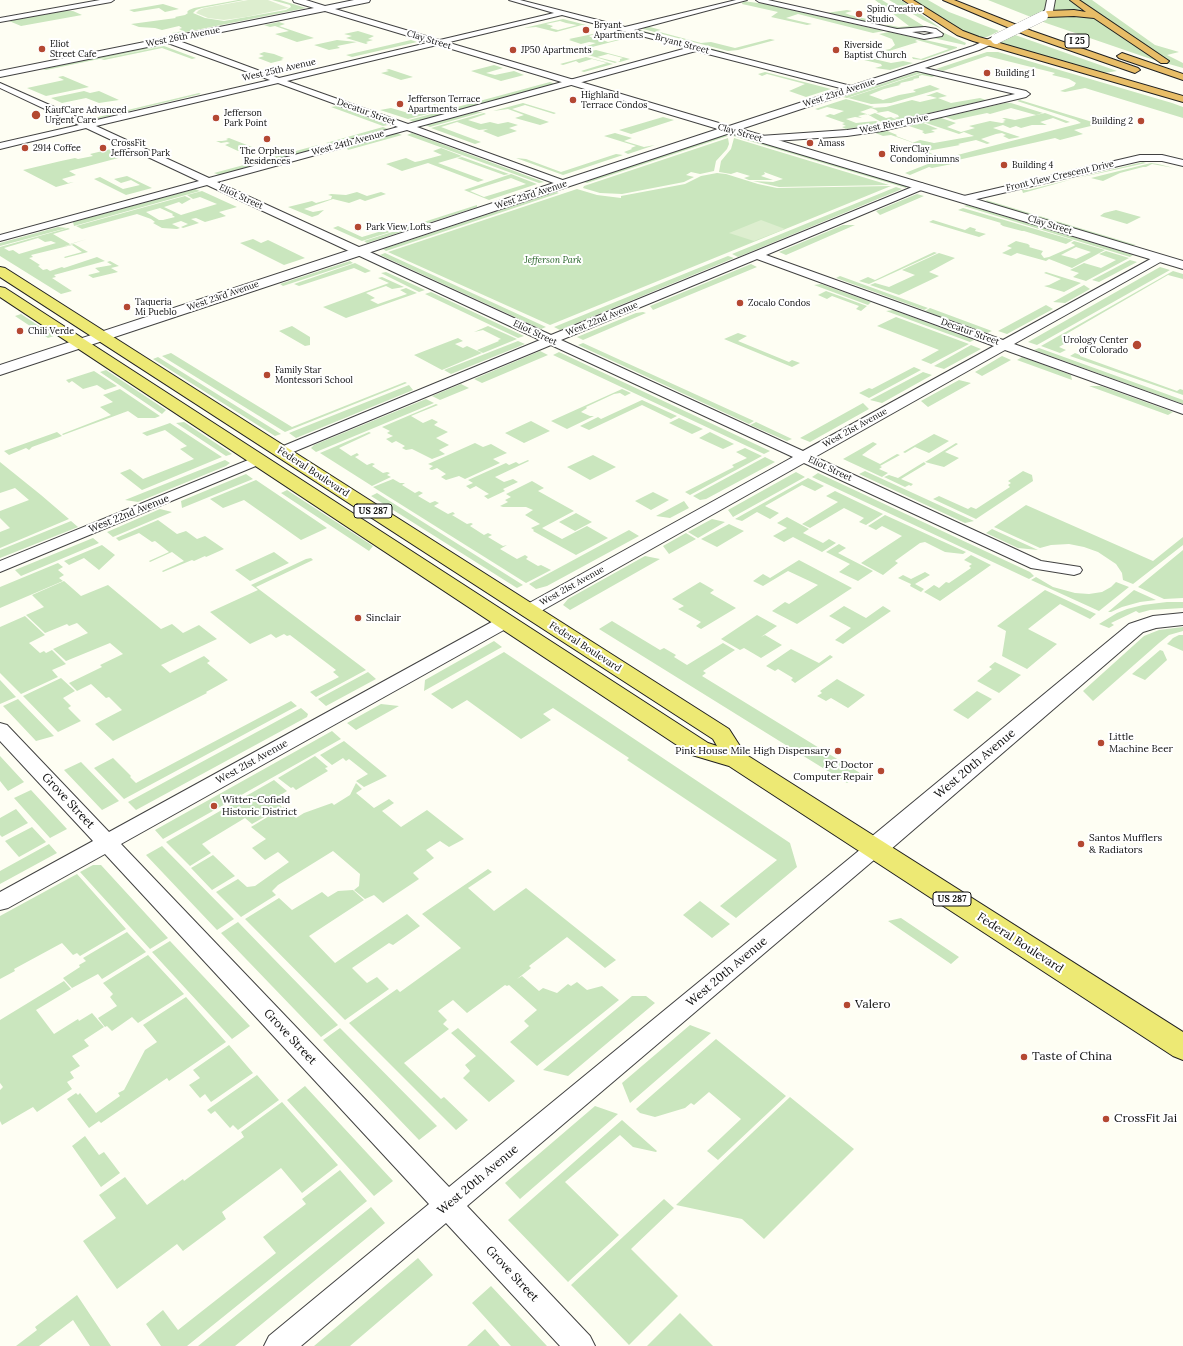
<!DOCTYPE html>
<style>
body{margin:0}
canvas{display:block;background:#fefef3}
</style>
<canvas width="1183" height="1346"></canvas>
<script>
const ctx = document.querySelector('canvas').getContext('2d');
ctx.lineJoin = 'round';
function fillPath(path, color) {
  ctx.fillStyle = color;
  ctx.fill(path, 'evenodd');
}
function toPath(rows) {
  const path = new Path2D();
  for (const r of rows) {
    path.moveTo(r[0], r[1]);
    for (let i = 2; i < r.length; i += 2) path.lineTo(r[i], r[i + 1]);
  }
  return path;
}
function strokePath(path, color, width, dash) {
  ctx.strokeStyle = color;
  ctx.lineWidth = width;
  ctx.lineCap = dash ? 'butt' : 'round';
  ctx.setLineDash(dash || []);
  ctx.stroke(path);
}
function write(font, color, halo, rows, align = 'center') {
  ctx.font = font + ' Lora,serif';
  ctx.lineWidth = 4;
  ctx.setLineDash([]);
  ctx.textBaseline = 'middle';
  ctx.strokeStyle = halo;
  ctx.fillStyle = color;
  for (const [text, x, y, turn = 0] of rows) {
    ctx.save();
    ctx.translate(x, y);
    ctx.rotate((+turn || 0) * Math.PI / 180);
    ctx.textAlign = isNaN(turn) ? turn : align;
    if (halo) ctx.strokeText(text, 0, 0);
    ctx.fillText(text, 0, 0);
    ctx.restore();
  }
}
const green = toPath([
 [238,0,244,0,202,8,196,10,193,13,205,18,224,21,286,10,291,7,290,5,272,0,280,0,306,8,176,34,172,33,183,31,179,29,182,28,179,26,162,30,155,28,139,27,131,24,176,18,175,17,185,15,188,13,187,12,189,10,194,8],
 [875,0,882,0,927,28,900,29,884,26,888,25,899,27,909,26],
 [889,0,901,0,942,29,923,20],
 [912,0,928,0,949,12,999,31,987,37,980,37,961,30],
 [988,0,1092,0,1155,45,1179,52,1167,55,1183,63,1183,68,1148,58,1046,23],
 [743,1,765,4,884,31,873,33,798,14,786,18,812,24,807,25,771,17,778,12,742,4],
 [163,4,179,9,165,12,159,8,134,12,129,10],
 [847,10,852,11,845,13,850,15,875,21,885,18,887,21,876,24,826,13],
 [63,11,73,11,82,15,21,26,9,21],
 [563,19,590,26,582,25,556,32,536,27,524,28],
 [560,21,566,23,577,25,558,30,550,28,553,26,546,24],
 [279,22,285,24,279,26,314,38,297,42,275,34,289,31,275,26,270,27,264,25],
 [646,26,661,30,656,31,701,43,711,42,735,48,770,39,775,40,738,50,728,51,639,28],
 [636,29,725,52,720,52,636,30],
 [358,31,374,36,368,39,373,40,366,42,368,43,366,44,346,38,352,36,344,34],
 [609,31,623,34,600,39,608,42,624,38,619,36,624,35,631,37,592,47,587,46,596,43,589,42,581,44,569,40,571,40,569,39,593,34,595,34,589,36,594,39,613,35,604,32],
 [889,32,957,47,957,48,923,60,913,59,912,57,921,59,949,49,917,40,915,41,918,42,889,51,885,50,890,49,895,45,892,39,879,34],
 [942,32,966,43,965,45,933,38,942,35],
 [1015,35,1117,71,1104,73,998,43],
 [337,40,357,42,337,46,340,48,329,50,314,45],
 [411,40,417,42,352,57,346,55],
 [159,45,162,46,46,70,43,69],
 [164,46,196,58,192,59,162,48,104,60,101,59],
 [580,50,587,52,596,50,630,59,620,62,618,61,620,61,620,59,623,58,608,54,597,57,617,62,615,63,575,51],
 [264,52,274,54,284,58,281,59,283,60,271,63,258,58,264,56,259,54],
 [987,52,998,52,1172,103,1183,107,1183,118,1085,88,1065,92,1060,91,1074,86,1076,83,1069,79,1052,75,1055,73,987,56,943,71,936,69],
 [586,57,613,64,584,72,581,71,607,63,592,59,579,63,576,61,563,65,560,64],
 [870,58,891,63,903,61,913,63,890,70,875,68,882,66,881,64,864,60],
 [494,65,503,68,486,73,495,75,514,71,524,75,501,81,471,71],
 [389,69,413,77,401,80,381,73,389,71,386,70],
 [765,72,831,89,806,97,789,91,805,84,767,74,762,76,758,74],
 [917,72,924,72,847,98,843,97],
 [926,72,937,75,932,77,922,75,919,76,919,78,913,79,914,80,900,83,901,84,898,85,900,85,884,89,869,95,883,100,899,95,916,92,913,90,930,85,940,89,891,103,871,104,848,98],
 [63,76,89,87,46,96,27,88,64,80,58,77],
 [550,82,555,84,414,122,409,120],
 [84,91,90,93,99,91,119,100,99,103,86,98,62,103,51,98],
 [937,92,947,96,938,98,951,103,980,98,986,100,899,120,894,118,899,117,898,115,888,111,876,113,878,112,876,110,871,108,886,107,912,100,920,102,937,98,930,96,926,96],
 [199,93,201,94,96,119,94,118],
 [846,99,874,107,860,112,870,115,875,113,886,118,891,117,897,120,883,123,867,114,858,116,862,118,855,117,846,119,856,123,876,121,882,124,846,129,842,127,846,126,842,124,845,123,825,116,830,114,834,115,844,111,827,107,818,110,815,109],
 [1020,100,1099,124,1074,130,1083,134,1060,140,1055,138,949,162,952,164,932,168,929,167,910,175,905,173,938,160,1081,123,1076,120,1017,101],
 [523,103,556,113,554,114,525,105,512,109,549,122,540,125,515,118,524,115,508,109,493,111],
 [1005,103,1011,103,1043,113,1036,115,1011,108,990,114,987,113,954,120,945,117],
 [434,104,447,109,408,119,380,110,391,108,415,115,428,112,423,109,440,108,433,105],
 [337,106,388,125,383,126,331,107],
 [475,112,483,112,430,127,425,125],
 [484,113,486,114,468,120,481,124,490,122,498,124,508,122,518,125,509,128,517,131,498,137,483,131,488,129,479,130,457,122,441,127,481,142,475,144,431,128],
 [1045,113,1070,122,1066,123,1053,118,1040,122,1047,125,1032,125,1021,128,1016,126,1010,128,1003,125,993,128,1020,137,1009,139,1003,136,1006,135,1002,133,996,134,981,139,990,143,987,144,976,140,958,144,960,145,927,151,934,155,904,146,914,144,911,142,891,135,883,136,873,132,885,130,897,135,896,136,912,142,912,143,920,140,934,143,974,136,964,132,959,134,923,122,941,118,956,123,947,127,961,132,975,128,969,126,990,121,1002,123,1005,122,1003,121,1006,120,1002,118,1005,118,1015,120],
 [663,117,674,120,631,134,619,130],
 [923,123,938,129,931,130,935,132,925,134,922,132,924,131,909,126],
 [383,127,388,129,332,144,326,143],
 [397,133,402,135,348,150,346,147],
 [412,133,544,182,539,183,407,135],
 [615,133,632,138,624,141,644,147,655,145,628,154,624,152,632,149,631,148,636,146,604,136],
 [725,135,728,136,587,183,584,182],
 [736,135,906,186,906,188,733,136],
 [229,138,252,147,247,147,239,149,241,150,238,151,225,145,230,143,227,142,221,143,216,141,222,141,228,140,226,139],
 [728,138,729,144,727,149,716,161,714,171,700,174,691,172,686,175,694,177,684,182,622,194,600,193,583,188,584,186],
 [734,138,889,185,779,187,753,181,773,182,783,179,764,172,765,174,761,176,773,180,749,180,744,178,750,176,737,172,731,174,719,172,721,161,731,149],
 [318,145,320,148,219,175,214,173],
 [441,148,462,156,438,163,484,180,478,182,428,163,402,171,386,164,406,158,415,162,420,161,442,155,433,151],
 [111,149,126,156,69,171,76,175,62,179,68,183,74,182,56,187,23,170,61,161,75,158,78,159,93,156,90,154],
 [616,154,623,155,563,175,516,158,526,159,561,172],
 [462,157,509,174,504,175,457,158],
 [1143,162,1146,163,1073,179,1023,193,1022,190,1028,190],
 [1151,163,1158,164,1174,168,1152,164,1146,167,1143,167,1120,173,1103,181,1091,178],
 [717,173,726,174,758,184,777,188,891,186,550,325,388,252,577,189,597,195,621,198,621,196,685,184,701,176],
 [511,174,537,184,489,200,464,190],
 [511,178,526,184,484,197,470,191],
 [127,176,152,188,126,195,94,179,100,177,123,189,140,185,131,180,121,183,114,179],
 [896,187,902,189,738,257,732,254],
 [195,189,200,191,74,226,73,222],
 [202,191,237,207,219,212,226,216,205,222,196,218,191,219,199,223,183,228,181,227,188,224,181,221,172,224,180,228,177,229,162,228,153,223,155,222,151,219,137,214,82,229,76,226,185,196,191,199,182,204,179,202,164,207,181,215,217,204,200,197,193,199,187,195],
 [160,208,173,214,172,215,175,217,163,220,159,220,146,212],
 [357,192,367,196,381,192,386,194,365,201,360,199,349,203,333,199,304,209,313,212,324,210,318,215,312,217,288,207,312,201,316,203,331,199,332,196,328,195,331,194,346,195],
 [556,192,559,193,386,251,383,249],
 [917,194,924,196,880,215,876,211],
 [986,200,1136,245,1128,245,988,203],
 [477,205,477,207,367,243,364,241],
 [967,205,1133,255,1130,257,964,206],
 [963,208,1073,240,1066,244,1024,231,1022,231,1003,226,1000,224,1001,223,958,210],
 [1116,210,1141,217,1127,224,1100,216,1104,213],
 [933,220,965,230,970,227,976,229,975,231,986,234,979,237,929,222],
 [843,225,855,225,786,255,779,252],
 [338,226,362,237,385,230,390,232,362,241,333,228],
 [58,227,67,228,0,246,0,243],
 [68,228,70,229,53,234,70,244,87,239,62,247,74,244,88,252,65,258,64,257,82,252,72,245,31,255,33,257,29,258,40,265,38,266,43,270,47,269,50,271,62,267,64,268,97,257,105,261,54,275,56,277,52,278,72,291,61,294,0,256,0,247],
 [38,238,45,242,51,241,56,243,19,254,13,250,9,251,4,248],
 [253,239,261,243,268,240,305,258,284,265,240,243],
 [1016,241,1028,244,1030,246,1029,247,1043,251,1041,254,1044,258,1049,257,1074,246,1075,245,1071,243,1074,241,1105,250,1072,268,1049,259,1046,261,1017,253,1011,256,1002,253,1012,248,1007,246],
 [1076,247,1091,252,1076,259,1061,255],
 [1106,251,1129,258,1086,281,1073,277,1079,273,1070,270,1084,263,1101,268,1116,260,1099,254],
 [934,252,937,253,869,284,859,281,868,277,875,280],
 [385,253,546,327,541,329,380,255],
 [939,253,955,258,929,272,939,276,899,295,870,285,875,283,889,287,915,275,902,270],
 [728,256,734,258,560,330,554,327],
 [1130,260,1137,262,1099,282,1092,280],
 [110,261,119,266,111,268,118,272,93,278,88,275,100,272,95,268,112,265,107,262],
 [350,261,353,263,283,286,280,284],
 [355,263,371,271,365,273,354,268,299,286,294,284],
 [751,264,757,267,653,310,650,306],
 [1160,267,1170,270,1037,345,1028,342],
 [1173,271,1183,274,1183,279,1168,275,1061,337,1069,341,1059,347,1066,350,1060,353,1041,346],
 [386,272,425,290,419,292,381,273],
 [1046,272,1081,283,1064,292,1044,286,1049,285,1061,279,1044,273],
 [840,276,928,308,924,310,836,278],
 [382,277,404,287,392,289,386,286,366,293,375,298,370,300,378,304,407,294,400,290,406,288,417,293,346,318,323,307,389,283,378,278],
 [821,284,871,302,868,305,814,285],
 [1084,285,1090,289,1065,303,1053,302],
 [826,291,867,306,861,311,856,309,859,306,832,296,827,299,818,295],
 [431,292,524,336,518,338,425,294],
 [1046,305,1053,309,1007,334,998,331],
 [930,308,992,331,987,333,925,311],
 [893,310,974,340,970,342,886,311],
 [643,312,646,313,583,340,577,337,636,313],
 [21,314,54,336,48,338,15,316],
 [896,317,969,344,931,364,921,360,939,350,877,326],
 [292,326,310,337,310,345,305,346,279,331],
 [488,326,517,339,483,353,477,350,499,341,498,340,501,339,483,330,474,332],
 [738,333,747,336,738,341,789,362,792,360,800,363,792,367,724,339],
 [458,338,463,341,455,344,463,348,467,346,482,353,442,370,414,355],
 [518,341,525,344,451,374,444,370],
 [583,343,754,421,749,424,578,345],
 [971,345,981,349,944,369,934,366],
 [1039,348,1183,400,1183,404,1034,350],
 [540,351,548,355,482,383,474,379],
 [559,352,770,451,764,454,553,355],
 [171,353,292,427,405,382,407,383,285,432,162,356],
 [1075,353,1080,355,1080,356,1177,391,1180,389,1183,390,1183,395,1070,356],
 [1002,356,1011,360,982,376,975,372],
 [158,357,281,434,275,436,153,359],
 [1022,357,1071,375,1072,380,1017,360],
 [914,367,921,370,869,398,859,393,869,388,872,389],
 [106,370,166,410,162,414,100,372],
 [94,371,117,386,105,390,97,385,83,389,72,381,69,383,66,380],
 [923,372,932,375,882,403,870,400],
 [959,380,971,383,928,407,921,401],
 [461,384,469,388,440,400,432,396],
 [409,385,413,390,296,438,289,433],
 [1089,386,1101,386,1173,412,1168,415],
 [120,389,160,416,155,418,138,418,128,411,63,435,62,434,111,415,100,407,113,402,103,395],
 [622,389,631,393,625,396,620,393,614,394,586,407,587,408,581,412,590,416,594,416,567,429,551,421],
 [426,399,434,403,316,452,311,448,314,445],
 [642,400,677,416,671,419,642,405,589,430,580,426,598,417,601,419],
 [863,403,869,409,810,442,800,438],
 [436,404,438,405,411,416,423,423,432,419,438,422,434,425,448,432,436,438,449,445,439,450,445,454,432,459,412,449,406,450,402,448,405,446,396,441,392,443,386,439,393,436,387,433,390,431,382,427],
 [679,418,703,429,692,434,669,423],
 [531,421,550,431,524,443,505,433],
 [184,422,232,454,226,456,176,423],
 [756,422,792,439,787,441,750,425],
 [170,423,222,457,142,490,120,473,130,469,143,479,194,459,180,449,187,446,165,430,147,436,142,433],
 [57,432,62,436,32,447,29,450,26,448,9,455,4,451],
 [369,432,371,433,339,448,351,456,357,453,359,455,355,457,367,465,372,463,375,464,372,466,383,473,387,472,390,473,387,475,391,477,372,486,320,453],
 [710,432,734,444,723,449,699,438],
 [934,434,949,441,929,453,915,447,905,453,903,452],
 [873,442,877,444,862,455,880,464,897,454,900,455,880,466,882,467,879,469,888,473,882,477,843,459],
 [475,443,483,447,491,444,507,453,493,459,500,463,465,479,459,476,446,480,441,477,446,474,437,468,432,470,429,469,433,466,428,464],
 [956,443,958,444,945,452,959,458,944,467,925,462],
 [745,448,762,456,690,495,685,492,734,467,732,465,747,458,736,452],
 [593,455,616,467,590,480,567,467],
 [765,457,775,462,706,499,700,500,693,496],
 [225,460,230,463,226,466,138,502,125,500],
 [528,460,529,461,495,477,504,482,513,479,518,482,503,489,505,491,488,499,484,496,489,494,476,486,470,489,466,486,473,483,468,480,506,463,509,465,516,462,519,464],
 [0,462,41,495,69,519,0,548,0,532,10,528,0,518,0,511,29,500,15,488,0,493],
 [924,462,926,464,901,479,913,484,911,486,909,485,905,487,884,477,889,475,898,478],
 [865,471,974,521,965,523,859,474],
 [1023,471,1032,475,1033,481,976,519,933,499,939,496,968,509,971,507,976,509,1010,487,1008,485,1011,483,1008,481],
 [796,472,805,477,733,517,728,510],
 [818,473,1030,572,1034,576,1029,579,812,477],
 [246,474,253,479,182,508,181,501],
 [808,478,824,486,815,491,802,485,765,506,779,513,770,519,757,512,742,521,735,519],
 [393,479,400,483,405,483,402,485,415,493,419,491,423,493,418,496,430,503,435,501,439,503,434,506,448,514,453,512,455,514,452,515,467,524,471,523,473,524,470,526,484,535,488,533,492,535,488,537,503,546,507,545,500,549,517,559,525,555,528,557,526,559,538,566,541,565,551,570,526,583,373,487],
 [256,480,327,528,301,540,244,500,223,508,210,499],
 [532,481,544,488,538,491,574,511,542,528,562,539,587,526,608,538,576,555,533,531,534,530,531,528,540,524,525,515,533,510,526,507,503,507,500,506,508,502,505,500,511,497,506,494],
 [287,490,373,546,369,551,281,493],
 [835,491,883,514,866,525,859,522,864,518,844,508,810,528,802,524,838,502,826,496],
 [653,492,669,500,651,510,635,501],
 [377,493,523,585,517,588,371,496],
 [684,501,689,508,670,518,656,516],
 [1026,505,1153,561,1183,537,1183,545,1133,584,1123,580,1122,573,1116,564,1098,552,1084,547,1069,544,1051,545,1040,548,994,527],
 [160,509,172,512,113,537,107,532],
 [576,513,592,522,575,531,559,522],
 [885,515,966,552,963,554,945,552,925,542,920,543,895,561,898,563,883,575,861,563,902,536,882,526,876,530,868,526],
 [787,517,809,529,803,533,823,543,829,539,836,543,822,552,793,537,784,542,773,536,787,528,777,523],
 [712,519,725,522,698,538,688,532],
 [158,520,177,534,186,531,197,539,205,536,224,549,206,557,205,556,194,561,192,560,163,572,162,571,184,561,172,552,150,562,149,561,169,552,155,541,152,542,139,533,119,541,116,538],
 [71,521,78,527,0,558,0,550],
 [729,524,744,531,717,547,701,539],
 [992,529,1038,550,1018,548,986,533],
 [629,530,639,536,547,586,536,589,529,584],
 [686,533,696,539,669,554,663,546],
 [93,538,99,543,21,576,15,570],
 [839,544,846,548,838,553,873,571,858,581,839,572,850,564,826,552],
 [102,545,115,555,99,570,84,558,69,565,64,561],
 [1183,550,1183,598,1164,599,1138,587],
 [274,552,289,563,250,581,235,570],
 [971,555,991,565,940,601,924,592,934,585,939,588,946,582,949,583,971,568,969,566,972,564,964,560],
 [645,556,660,559,570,610,563,605,568,599],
 [311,558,313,560,256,587,366,670,316,697,310,692,339,677,333,672,336,670,290,635,287,636,284,634,276,638,271,634,250,644,210,612,258,590,251,585,306,559],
 [799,560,852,588,797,624,772,611,785,602,789,604,818,585,788,571,763,586,753,581,763,574,770,578],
 [58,563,63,567,58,570,64,575,59,578,63,581,0,608,0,587],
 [925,572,930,575,915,584,924,589,921,592,910,586,911,584,898,578,903,575,911,579],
 [1036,577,1053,587,1075,593,1089,594,1102,592,1111,587,1116,582,1129,587,1099,611,1031,580],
 [64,581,81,596,108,585,161,629,172,624,183,633,199,625,217,639,161,665,170,673,204,656,210,661,207,663,228,680,206,692,207,693,113,741,95,724,122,710,109,697,106,698,91,684,77,691,69,683,102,667,100,665,123,654,110,643,66,661,53,649,88,633,77,623,69,626,67,624,45,633,26,615,44,607,32,595],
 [700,582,714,590,710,593,736,608,701,629,696,626,701,622,678,609,684,606,672,599],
 [1045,590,1096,614,1090,619,1060,604,1028,629,1057,644,1027,669,1002,656,1006,631,997,626],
 [1134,590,1156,600,1140,602,1122,607,1111,612,1108,612],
 [1167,602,1183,602,1183,608,1150,610,1139,613,1136,611,1111,623,1114,625,1109,628,1099,624,1117,613,1127,609,1143,605],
 [844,606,866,618,883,606,891,611,843,644,835,640,851,628,829,616],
 [757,615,777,626,761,637,765,635,782,645,761,658,744,648,740,650,721,639],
 [25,616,45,635,29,643,40,653,44,651,46,653,52,650,66,664,52,670,58,677,21,694,0,673,0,627],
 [612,621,660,650,664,648,676,655,674,657,687,665,723,643,735,650,703,671,706,673,702,676,860,773,847,783,599,629],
 [1183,627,1183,631,1169,635,1159,643,1093,701,1083,691,1144,636,1159,630],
 [1179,635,1183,635,1183,651,1167,644,1173,638],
 [494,641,502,647,424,691,425,680],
 [791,649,819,663,830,655,833,657,795,683,791,680,793,678,778,669,775,671,766,666],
 [1160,650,1163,651,1167,660,1145,680,1132,674],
 [504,652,790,843,797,867,736,918,720,906,777,860,627,760,629,758,553,708,543,714,551,720,521,739,467,700,452,709,431,694],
 [995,662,1021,675,999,693,977,681,992,669,989,667],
 [368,672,376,679,326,706,318,699],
 [61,678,75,691,63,698,71,706,68,708,81,721,58,732,23,696],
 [837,679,865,695,848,708,831,698,826,701,817,696,822,693,820,691],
 [0,680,16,697,0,704],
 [977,691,992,699,968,719,953,710],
 [18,699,54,736,36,741,3,706],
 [291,701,297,706,124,799,94,768,113,758,131,776,130,777,136,783],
 [381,704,399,706,356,730,347,723],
 [301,708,308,714,307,717,136,810,128,802],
 [332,731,341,739,163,839,155,830],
 [344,741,387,776,364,787,356,781,368,774,349,759,346,761,343,758,332,765,320,755],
 [0,756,24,782,8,791,0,781],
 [315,756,328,767,325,768,328,771,296,790,293,787,291,788,278,778],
 [81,762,119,801,102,810,64,770],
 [274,780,287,791,277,797,280,799,277,802,282,807,252,824,245,818,202,844,211,853,190,866,166,842],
 [356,783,362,789,356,793,374,808,389,799,394,803,382,811,401,827,427,810,464,839,449,847,440,841,426,850,434,858,413,873,419,879,383,903,374,895,365,899,354,890,359,886,360,874,333,851,278,885,272,891,276,895,241,917,216,892,238,879,247,887,255,886,289,862,278,852,265,860,252,848,266,839,251,827,284,807,296,818,304,813,332,803,334,805,350,795],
 [31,790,67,829,50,838,14,798],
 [16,809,28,823,2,837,0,835,0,818],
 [32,827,46,842,19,857,5,841],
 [49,844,57,853,0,884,0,871],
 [162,846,234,919,217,930,146,855],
 [213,855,235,876,212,890,191,868],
 [93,865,101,865,168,938,150,949,80,872],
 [488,869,492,872,468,888,494,911,526,888,616,960,605,968,567,937,529,966,531,968,517,979,522,976,539,991,543,988,557,993,568,984,571,986,577,982,587,990,602,986,619,1000,537,1066,510,1042,529,1026,524,1021,537,1010,509,985,507,986,505,985,467,1013,453,1000,438,1011,447,1020,443,1024,449,1029,404,1063,441,1099,444,1097,468,1120,456,1130,349,1023,397,989,400,992,461,948,422,914],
 [77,874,126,929,80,956,77,953,73,955,62,943,14,969,15,971,0,979,0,916],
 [353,890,364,900,309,936,335,963,407,914,420,926,393,945,389,943,352,968,367,983,377,977,389,989,345,1020,245,919,279,898,292,910,322,892,328,897,338,891],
 [700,901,730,924,712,938,683,915],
 [901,918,959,957,951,964,888,921],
 [238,922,338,1025,321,1037,221,933],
 [127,932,146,952,102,979,98,974,72,988,63,978,80,967,79,965,86,961,83,958],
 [170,941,250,1026,232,1039,152,952],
 [148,955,184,994,138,1023,132,1017,112,1031,107,1026,105,1027,98,1018,117,1006,110,997,113,994,103,983],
 [64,981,71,989,36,1010,54,1034,78,1019,79,1021,92,1013,104,1027,84,1040,89,1046,72,1056,80,1066,70,1072,74,1078,67,1082,72,1089,37,1112,33,1107,2,1125,0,1121,0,1090,3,1087,0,1083,0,1020],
 [632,996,646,996,655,1003,568,1076,543,1070],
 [186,997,226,1042,169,1081,167,1078,101,1123,99,1121,89,1128,67,1099,76,1093,78,1095,80,1093,96,1113,120,1096,118,1093,124,1090,145,1050,157,1042,143,1025],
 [690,1025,711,1033,630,1103,622,1083],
 [340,1028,437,1126,419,1140,323,1040],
 [458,1028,515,1081,489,1102,463,1078,470,1071,465,1065,476,1056,451,1033],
 [716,1039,786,1096,718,1160,707,1151,741,1119,709,1092,694,1105,691,1103,685,1108,655,1117,640,1113,636,1109],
 [229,1045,253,1073,211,1102,205,1094,200,1098,189,1085,200,1078,193,1070],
 [257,1075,279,1100,238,1130,233,1125,230,1128,215,1111,211,1114,207,1110],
 [305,1086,393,1181,374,1196,287,1100],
 [790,1097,854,1149,764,1239,742,1219,676,1205],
 [282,1102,338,1165,302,1193,281,1168,222,1212,226,1219,183,1251,177,1244,117,1289,83,1241,116,1218,99,1195,125,1177,147,1205,183,1179,184,1181,244,1137,241,1132],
 [595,1106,618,1114,520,1199,505,1183],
 [622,1120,657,1151,656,1152,633,1147,620,1135,565,1182,619,1235,568,1282,508,1220],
 [85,1136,99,1155,104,1152,120,1173,101,1187,72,1146],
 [340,1170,367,1201,187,1346,161,1346,146,1324,163,1310,178,1330,276,1253,263,1237,306,1204,302,1199],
 [664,1199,674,1208,631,1249,678,1296,629,1345,571,1285],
 [371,1207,385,1223,235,1346,198,1346],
 [418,1258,433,1275,350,1346,314,1346],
 [491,1286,547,1346,511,1346,472,1303],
 [77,1295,111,1346,90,1346,73,1320,39,1346,16,1346,37,1330,35,1327],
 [680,1313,713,1346,647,1346],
 [485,1329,500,1346,467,1346]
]);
const pitch = toPath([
 [248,0,268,0,289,8,246,17,224,20,208,18,196,13,199,10,204,8],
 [761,220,785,229,754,241,729,233]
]);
const minor = toPath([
 [100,0,114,0,111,2,0,22,0,18,100,0],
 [509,0,520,0,625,27,736,0,747,0,634,30,855,87,856,89,852,91,696,51,417,127,568,182,570,184,568,186,562,186,407,130,217,182,551,335,922,183,927,186,926,188,766,255,1003,340,1156,256,1164,256,1166,258,1164,260,1014,344,1183,405,1183,414,1005,350,815,457,1041,561,1080,567,1082,570,1080,573,1074,575,1031,568,804,463,534,615,528,616,522,615,520,611,522,607,793,457,551,345,286,455,281,456,276,455,274,452,276,449,540,340,207,185,0,241,0,235,199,181,86,128,0,149,0,143,79,125,0,88,0,83,88,122,270,80,165,42,165,38,171,38,279,78,554,13,509,0],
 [562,15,687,48,408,124,287,81,562,15],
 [278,83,398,127,209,178,96,126,278,83],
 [757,259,994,346,803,451,561,340,757,259],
 [756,0,768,0,897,29,925,27,936,29,943,34,942,36,924,39,759,2,756,0],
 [925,31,934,33,924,35,912,32,925,31],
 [913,66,916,66,1026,91,1030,94,1026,97,882,131,847,136,760,142,755,139,760,136,847,130,882,125,1015,94,913,70,913,66],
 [1140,155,1162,155,1183,160,1183,166,1162,161,1140,161,964,202,959,199,964,196,1140,155],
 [258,456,263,457,265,460,263,463,0,572,0,561,258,456],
 [505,617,511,618,514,622,511,626,121,844,449,1187,867,844,874,841,881,844,884,849,881,854,467,1206,590,1336,595,1346,560,1346,446,1223,301,1346,264,1346,269,1336,429,1204,105,854,8,908,0,910,0,892,93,841,0,741,0,723,7,725,109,832,499,618,505,617]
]);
const tertiary = toPath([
 [293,0,306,0,325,6,354,0,370,0,369,2,335,9,729,126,973,46,993,37,999,37,1001,39,999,41,979,50,741,129,1183,261,1183,269,730,133,0,375,0,365,718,129,325,11,0,77,0,71,314,8,294,2,293,0],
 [1047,0,1055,0,1053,11,1046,18,1040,18,1039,16,1045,10,1047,0],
 [1183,613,1183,625,1156,628,1143,632,883,856,874,858,865,856,861,849,865,842,1129,624,1153,616,1183,613]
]);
const primary = toPath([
 [0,267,5,268,729,729,745,754,1183,1032,1183,1060,1173,1056,729,766,692,755,0,297,0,287,5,288,708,743,717,746,713,739,0,277,0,267]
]);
const motorway = toPath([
 [903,0,913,0,963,31,979,37,1183,96,1183,102,973,41,957,35,903,0],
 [943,0,954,0,1032,31,1138,68,1140,70,1135,73,1132,72,1026,35,943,0],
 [1070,0,1079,0,1169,61,1167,63,1161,63,1094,18,1074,16,1047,17,1043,14,1047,11,1074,10,1086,12,1070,0],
 [1122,53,1183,74,1183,80,1119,58,1117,56,1122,53]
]);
const tertiaryBridge = toPath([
 [996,39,1043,16]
]);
const markers = [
 [859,14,4,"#b44832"],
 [586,30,4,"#b44832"],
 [42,49,4,"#b44832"],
 [513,50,4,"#b44832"],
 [836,50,4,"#b44832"],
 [987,73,4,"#b44832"],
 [573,100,4,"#b44832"],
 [400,104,4,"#b44832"],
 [36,115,5,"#b44832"],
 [216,118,4,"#b44832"],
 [1141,121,4,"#b44832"],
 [267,139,4,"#b44832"],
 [810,143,4,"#b44832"],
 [25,148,4,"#b44832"],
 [103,148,4,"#b44832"],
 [882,154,4,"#b44832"],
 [1004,165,4,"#b44832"],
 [358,227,4,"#b44832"],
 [740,303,4,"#b44832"],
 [127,307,4,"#b44832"],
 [20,331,4,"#b44832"],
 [1137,345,5,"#b44832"],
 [267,375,4,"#b44832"],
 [358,618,4,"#b44832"],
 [1101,743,4,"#b44832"],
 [838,751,4,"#b44832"],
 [881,771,4,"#b44832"],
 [214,806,4,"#b44832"],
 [1081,844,4,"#b44832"],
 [847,1005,4,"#b44832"],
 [1024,1057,4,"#b44832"],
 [1106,1119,4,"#b44832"]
];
const farPoinames = [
 ["Spin Creative",867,9],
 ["Studio",867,19],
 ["Bryant",594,25],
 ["Apartments",594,35],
 ["Eliot",50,44],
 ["Street Cafe",50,54],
 ["Riverside",844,45],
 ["Baptist Church",844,55],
 ["JP50 Apartments",521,50],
 ["Building 1",995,73],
 ["Highland",581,95],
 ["Terrace Condos",581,105],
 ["Jefferson Terrace",408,99],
 ["Apartments",408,109],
 ["KaufCare Advanced",45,110],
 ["Urgent Care",45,120],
 ["Jefferson",224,113],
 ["Park Point",224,123],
 ["Building 2",1133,121,"right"],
 ["CrossFit",111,143],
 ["Jefferson Park",111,153],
 ["Amass",818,143],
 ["2914 Coffee",33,148],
 ["RiverClay",890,149],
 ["Condominiumns",890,159],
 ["The Orpheus",267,151,"center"],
 ["Residences",267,161,"center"],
 ["Building 4",1012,165],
 ["Park View Lofts",366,227],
 ["Taqueria",135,302],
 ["Mi Pueblo",135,312],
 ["Zocalo Condos",748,303],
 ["Chili Verde",28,331],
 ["Urology Center",1128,340,"right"],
 ["of Colorado",1128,350,"right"],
 ["Family Star",275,370],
 ["Montessori School",275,380]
];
const farStreetnames = [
 ["West 26th Avenue",183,37,-11],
 ["Clay Street",429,40,17],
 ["Bryant Street",682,44,15],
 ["West 25th Avenue",279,70,-13],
 ["West 23rd Avenue",839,93,-18],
 ["Decatur Street",366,112,20],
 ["West River Drive",894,124,-11],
 ["Clay Street",740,133,16],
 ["West 24th Avenue",348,143,-15],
 ["Front View Crescent Drive",1060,176,-13],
 ["West 23rd Avenue",531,195,-18],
 ["Eliot Street",241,197,25],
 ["Clay Street",1050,225,17],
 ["West 23rd Avenue",223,296,-19],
 ["West 22nd Avenue",602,319,-22],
 ["Decatur Street",970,332,20],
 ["Eliot Street",535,333,25],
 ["West 21st Avenue",855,428,-29],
 ["Eliot Street",830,469,25],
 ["West 21st Avenue",572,586,-29]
];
const shields = [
 [1077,41,24],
 [373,511,38],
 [952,899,38]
];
const shieldNames = [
 ["I 25",1077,41],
 ["US 287",373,511],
 ["US 287",952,899]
];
const farParknames = [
 ["Jefferson Park",553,260]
];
const streetNames = [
 ["Federal Boulevard",313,472,33],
 ["West 22nd Avenue",129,514,-22],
 ["Federal Boulevard",585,647,33],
 ["West 21st Avenue",252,762,-29]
];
const poiNames = [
 ["Sinclair",366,618],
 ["Little",1109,737],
 ["Machine Beer",1109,749],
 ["Pink House Mile High Dispensary",830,751,"right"],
 ["PC Doctor",873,765,"right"],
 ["Computer Repair",873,777,"right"],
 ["Witter-Cofield",222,800],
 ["Historic District",222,812],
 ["Santos Mufflers",1089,838],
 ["& Radiators",1089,850]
];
const nearStreetnames = [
 ["West 20th Avenue",975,764,-40],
 ["Grove Street",68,801,47],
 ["Federal Boulevard",1020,943,33],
 ["West 20th Avenue",727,972,-40],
 ["Grove Street",290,1037,47],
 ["West 20th Avenue",478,1180,-40],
 ["Grove Street",512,1274,47]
];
const nearPoinames = [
 ["Valero",855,1005],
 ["Taste of China",1032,1057],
 ["CrossFit Jai",1114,1119]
];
fillPath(green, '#cae6be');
fillPath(pitch, '#ddeecf');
strokePath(minor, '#424242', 2);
strokePath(tertiary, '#424242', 2);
strokePath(primary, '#202020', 2);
strokePath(motorway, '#202020', 2);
fillPath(minor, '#fff');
fillPath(tertiary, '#fff');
fillPath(primary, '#ede974');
fillPath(motorway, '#e8bd67');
strokePath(tertiaryBridge, '#424242', 10, []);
strokePath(tertiaryBridge, '#fff', 10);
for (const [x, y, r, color] of markers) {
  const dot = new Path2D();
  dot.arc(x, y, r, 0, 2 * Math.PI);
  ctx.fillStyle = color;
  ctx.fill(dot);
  strokePath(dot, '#fff', 1.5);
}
write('9px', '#0f0f0f', '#fff', farPoinames, 'left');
write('9px', '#0f0f0f', '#fff', farStreetnames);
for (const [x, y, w] of shields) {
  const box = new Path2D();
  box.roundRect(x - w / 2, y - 7, w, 14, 3);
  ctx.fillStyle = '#fff';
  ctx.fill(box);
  strokePath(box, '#0f0f0f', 1);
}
write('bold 9px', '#0f0f0f', null, shieldNames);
write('italic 9px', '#246225', '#fff', farParknames);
write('10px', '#0f0f0f', '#fff', streetNames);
write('10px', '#0f0f0f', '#fff', poiNames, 'left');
write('12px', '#0f0f0f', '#fff', nearStreetnames);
write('12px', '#0f0f0f', '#fff', nearPoinames, 'left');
</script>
